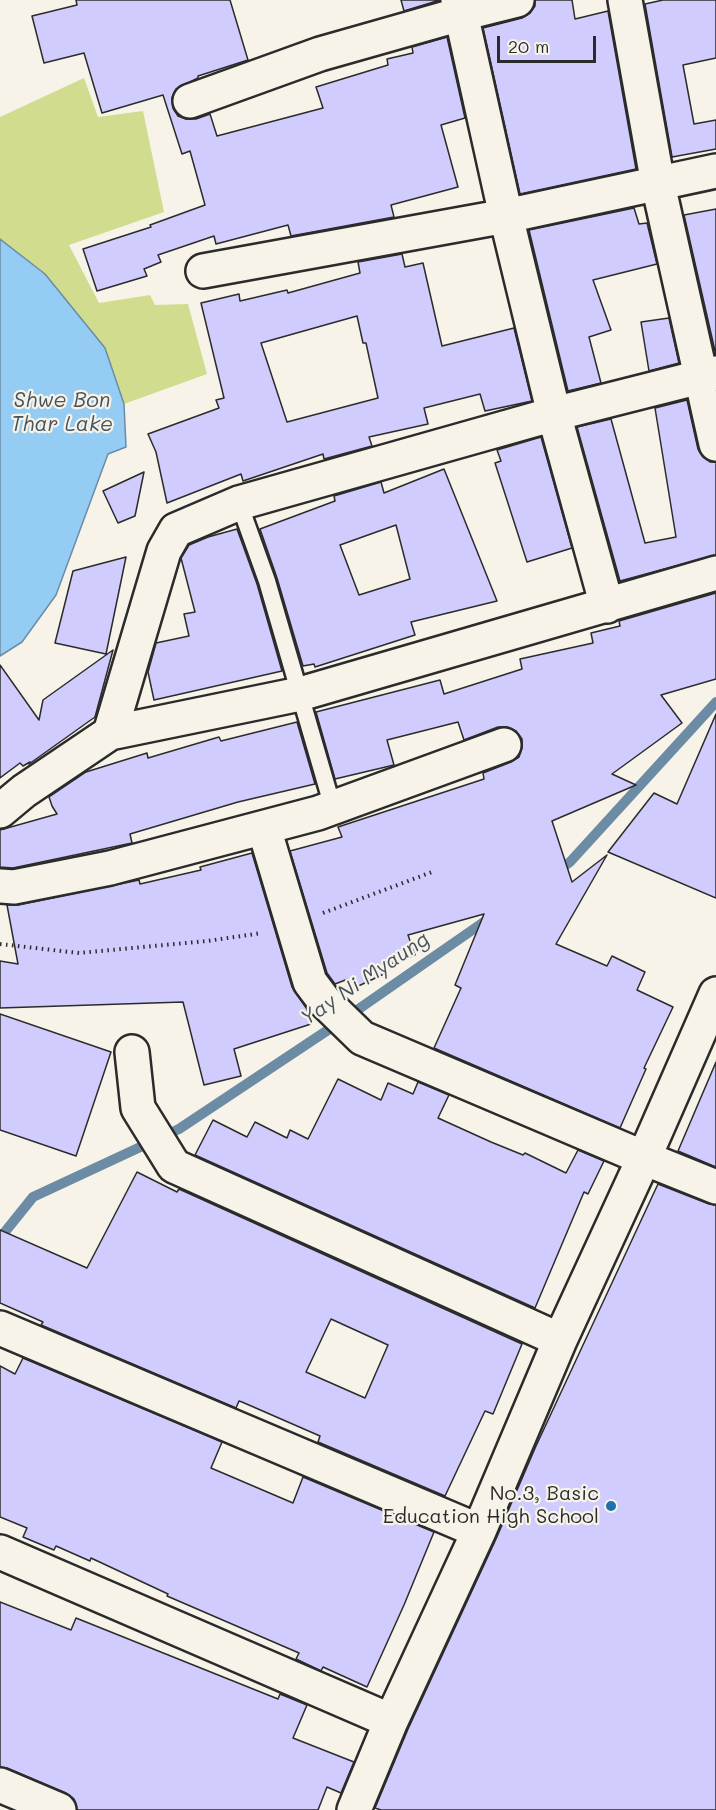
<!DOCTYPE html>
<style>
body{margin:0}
#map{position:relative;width:716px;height:1810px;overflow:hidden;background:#f7f3e8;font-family:Mali,sans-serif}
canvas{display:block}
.scale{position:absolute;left:497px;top:36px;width:99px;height:27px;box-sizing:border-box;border:3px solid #2b2b2b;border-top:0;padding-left:8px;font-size:18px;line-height:21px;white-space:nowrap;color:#2b2b2b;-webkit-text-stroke:4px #f7f3e8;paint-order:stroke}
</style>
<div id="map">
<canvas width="716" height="1810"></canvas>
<div class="scale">20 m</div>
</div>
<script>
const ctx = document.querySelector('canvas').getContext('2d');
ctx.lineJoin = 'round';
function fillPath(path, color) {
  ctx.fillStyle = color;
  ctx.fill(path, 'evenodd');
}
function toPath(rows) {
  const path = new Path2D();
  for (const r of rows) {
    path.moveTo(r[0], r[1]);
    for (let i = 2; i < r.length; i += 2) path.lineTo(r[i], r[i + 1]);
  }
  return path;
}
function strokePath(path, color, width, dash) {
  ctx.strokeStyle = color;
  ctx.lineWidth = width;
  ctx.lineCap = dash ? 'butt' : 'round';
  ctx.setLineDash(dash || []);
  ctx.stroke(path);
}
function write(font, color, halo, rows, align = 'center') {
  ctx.font = font + ' Mali,sans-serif';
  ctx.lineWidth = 4.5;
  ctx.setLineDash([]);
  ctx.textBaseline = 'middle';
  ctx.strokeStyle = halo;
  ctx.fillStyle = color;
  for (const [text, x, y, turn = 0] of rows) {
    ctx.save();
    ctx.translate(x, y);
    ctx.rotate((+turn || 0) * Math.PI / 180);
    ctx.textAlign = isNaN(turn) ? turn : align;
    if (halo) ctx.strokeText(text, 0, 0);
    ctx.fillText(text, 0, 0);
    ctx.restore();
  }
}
const green = toPath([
 [84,78,98,117,143,111,164,212,69,245,99,303,150,295,155,305,188,304,207,374,124,404,105,348,45,274,0,239,0,117]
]);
const water = toPath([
 [0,239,45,274,105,348,124,404,126,447,108,454,56,595,22,642,0,656,0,239]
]);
const stream = toPath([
 [556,872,570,862,716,702],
 [0,1238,33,1197,179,1129,340,1022,491,917]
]);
const building = toPath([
 [76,0,230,0,248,60,198,76,198,78,176,89,172,98,173,108,178,116,186,119,196,119,210,114,217,136,323,108,316,87,388,65,387,59,413,53,412,47,447,37,465,118,441,125,458,187,391,205,394,217,291,236,288,225,216,244,214,236,158,255,161,262,144,269,147,276,97,291,83,249,151,227,150,225,205,205,190,151,182,154,163,95,102,113,84,53,44,63,32,16,77,5,76,0],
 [401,0,440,0,404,11,401,0],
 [535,0,572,0,575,19,608,11,636,169,520,194,483,28,522,18,530,13,535,6,535,0],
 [663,0,716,0,716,58,683,65,694,124,716,120,716,149,672,157,645,4,663,0],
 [634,208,639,224,647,223,657,264,593,280,611,330,589,337,601,383,568,391,529,230,634,208],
 [716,209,716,355,684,215,716,209],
 [402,254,405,267,423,263,442,346,514,328,532,401,485,411,480,394,424,408,428,424,369,437,372,446,324,459,323,454,243,481,241,474,167,503,156,452,148,434,219,408,216,400,224,398,201,303,239,294,240,301,287,290,288,293,360,273,358,262,402,254],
 [357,316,363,343,366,343,378,398,287,422,261,343,357,316],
 [669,318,679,363,649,371,641,322,669,318],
 [687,400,698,449,703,457,710,462,716,462,716,555,620,581,577,427,611,419,645,543,676,537,655,408,687,400],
 [541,437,572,548,527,562,495,463,501,461,497,450,541,437],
 [444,469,497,601,411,622,415,635,315,667,314,664,303,666,277,578,260,529,335,501,334,496,381,482,384,493,444,469],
 [396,525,410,579,359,595,340,545,396,525],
 [144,472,135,516,118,523,103,491,144,472],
 [237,529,257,584,282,671,154,700,148,672,156,643,189,636,184,614,195,612,181,558,189,545,208,537,237,529],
 [126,557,106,654,55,643,73,571,126,557],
 [716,593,716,679,661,695,682,723,612,774,636,785,552,821,572,882,607,855,556,944,607,966,612,956,645,972,637,990,673,1007,644,1068,646,1069,620,1128,434,1048,461,988,455,985,484,914,408,935,415,955,381,968,384,974,352,989,348,979,335,984,327,973,290,851,342,837,338,827,484,779,483,773,511,762,519,757,522,748,522,739,516,731,507,727,498,727,464,740,458,722,387,740,394,765,335,779,316,712,440,680,444,694,522,669,520,659,593,643,591,633,620,626,619,621,716,593],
 [113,650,95,717,29,764,30,762,23,766,20,763,0,778,0,665,39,720,43,700,113,650],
 [716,714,716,898,608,852,654,793,677,804,716,714],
 [297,722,315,784,238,802,130,834,132,843,13,868,0,867,0,830,57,814,52,806,49,797,86,772,147,753,148,758,219,737,221,741,297,722],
 [252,853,292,987,307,1009,311,1024,234,1049,241,1076,204,1085,183,1002,0,1008,0,961,18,964,7,905,18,905,139,880,140,884,201,870,200,867,252,853],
 [0,1014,111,1052,76,1156,0,1130,0,1014],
 [716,1062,716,1167,678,1151,716,1062],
 [338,1079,381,1100,388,1083,413,1094,418,1082,449,1095,438,1118,491,1142,523,1155,525,1153,566,1173,578,1150,604,1161,588,1194,584,1192,535,1308,195,1155,213,1120,247,1137,255,1122,287,1138,290,1130,308,1139,338,1079],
 [137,1172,177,1192,179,1189,522,1344,493,1414,485,1411,445,1496,318,1442,320,1436,242,1402,239,1401,236,1408,41,1325,43,1322,0,1303,0,1230,87,1268,137,1172],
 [331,1319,388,1345,365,1398,306,1372,331,1319],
 [658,1184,709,1204,716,1205,716,1810,381,1810,375,1808,408,1729,496,1539,536,1446,658,1184],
 [23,1358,222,1442,211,1468,293,1503,303,1477,434,1532,404,1605,367,1687,323,1667,321,1671,296,1659,299,1653,167,1596,168,1594,91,1558,90,1561,56,1546,54,1550,23,1537,27,1528,0,1517,0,1366,15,1374,23,1358],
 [0,1602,71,1630,76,1618,278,1699,280,1694,307,1705,293,1738,354,1762,341,1793,327,1787,318,1810,77,1810,74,1799,66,1793,7,1768,0,1767,0,1602]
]);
const path = toPath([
 [323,913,432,872],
 [0,944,79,953,207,941,262,933]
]);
const lane = toPath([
 [239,503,267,581,333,808]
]);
const street = toPath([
 [458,0,506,216,554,414,607,606],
 [625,0,658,184,716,444],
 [190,101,320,54,461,14,517,0],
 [203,271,506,216,716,171],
 [110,733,164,551,176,530,239,503,554,414,716,373],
 [0,811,24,791,110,733,300,694,716,573],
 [264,828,310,982,325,1002,362,1038,644,1158,716,1187],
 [0,886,14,887,110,868,318,813,504,745],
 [132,1052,138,1108,174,1166,560,1340],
 [0,1328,479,1531],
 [0,1552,391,1721],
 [0,1785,59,1810],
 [354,1810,391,1721,479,1531,560,1340,644,1158,716,994]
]);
const markers = [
 [611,1506,6,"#1f6fb2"]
];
const poiNames = [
 ["No.3, Basic",599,1494],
 ["Education High School",599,1517]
];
const waterNames = [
 ["Shwe Bon",62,401],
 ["Thar Lake",62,425],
 ["Yay Ni Myaung",365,979,-34]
];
fillPath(green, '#d1dc8f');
fillPath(water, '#95ccf4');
strokePath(water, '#6b8ca4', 1.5);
strokePath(stream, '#6b8ca4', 10);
fillPath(building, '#d0ccfe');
strokePath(building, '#2b2b2b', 1.5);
strokePath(lane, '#2b2b2b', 21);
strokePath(street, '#2b2b2b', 38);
strokePath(path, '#2b2b2b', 4, [1.5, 4.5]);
strokePath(lane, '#f7f3e8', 16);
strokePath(street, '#f7f3e8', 33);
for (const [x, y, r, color] of markers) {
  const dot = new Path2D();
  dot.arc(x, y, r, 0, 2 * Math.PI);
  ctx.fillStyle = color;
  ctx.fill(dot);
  strokePath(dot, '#f7f3e8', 2);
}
write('20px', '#2b2b2b', '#f7f3e8', poiNames, 'right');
write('italic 21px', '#46535d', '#f7f3e8', waterNames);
</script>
